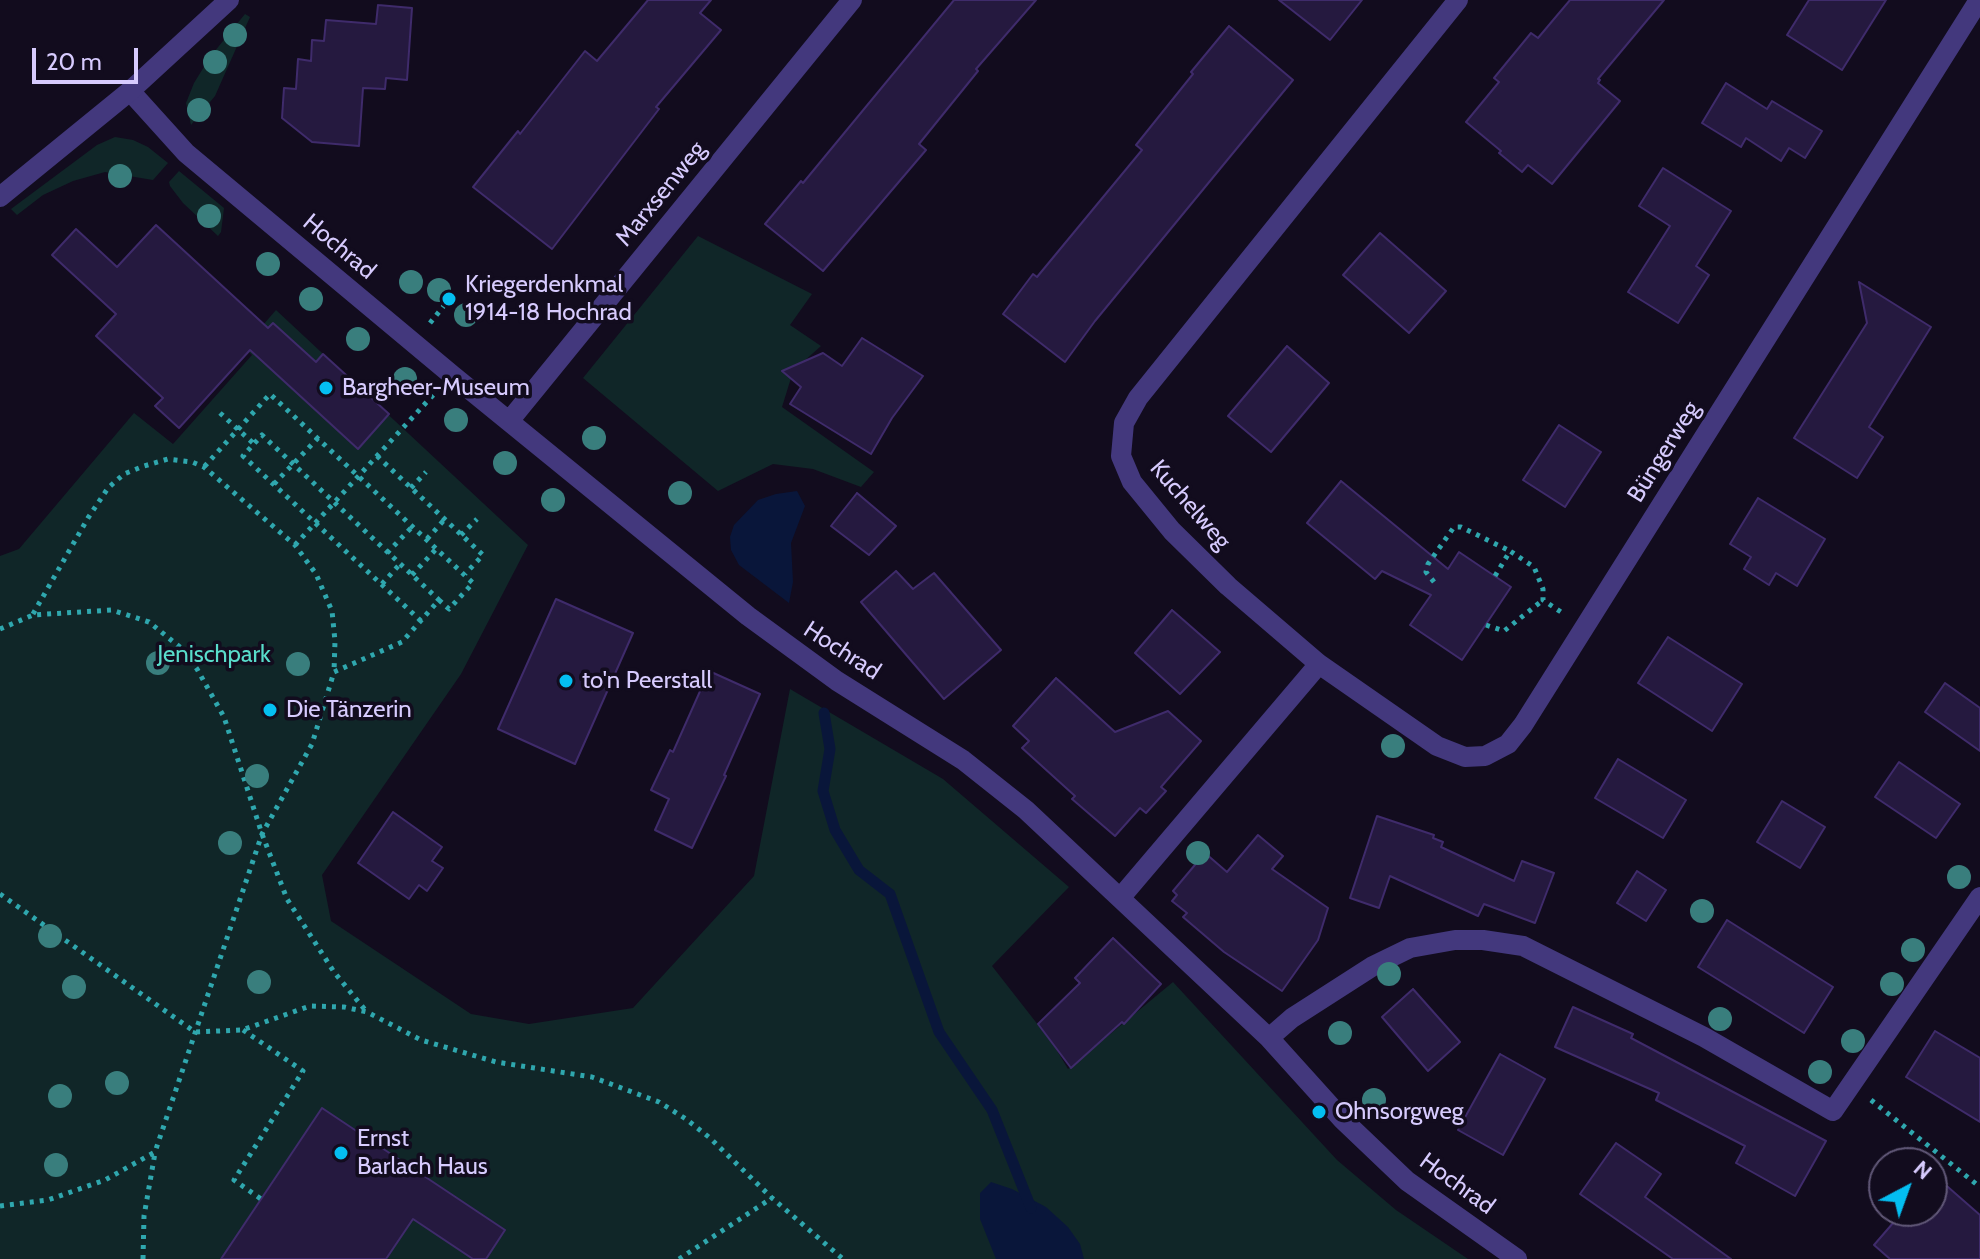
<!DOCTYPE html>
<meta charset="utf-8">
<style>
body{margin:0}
#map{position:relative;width:1980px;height:1259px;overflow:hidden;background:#120c1e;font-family:Cabin,sans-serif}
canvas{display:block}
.north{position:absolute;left:1868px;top:1147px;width:80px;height:80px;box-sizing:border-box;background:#120c1e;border:2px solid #615878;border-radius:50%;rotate:41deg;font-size:22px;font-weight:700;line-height:32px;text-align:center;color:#d7cbfe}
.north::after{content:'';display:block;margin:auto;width:28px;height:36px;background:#04bef1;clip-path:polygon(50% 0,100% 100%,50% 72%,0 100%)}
.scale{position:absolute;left:32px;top:48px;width:106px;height:36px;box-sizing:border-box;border:4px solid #d7cbfe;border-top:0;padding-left:10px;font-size:24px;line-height:28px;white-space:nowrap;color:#d7cbfe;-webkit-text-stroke:6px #120c1e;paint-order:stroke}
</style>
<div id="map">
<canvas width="1980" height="1259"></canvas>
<div class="north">N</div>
<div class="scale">20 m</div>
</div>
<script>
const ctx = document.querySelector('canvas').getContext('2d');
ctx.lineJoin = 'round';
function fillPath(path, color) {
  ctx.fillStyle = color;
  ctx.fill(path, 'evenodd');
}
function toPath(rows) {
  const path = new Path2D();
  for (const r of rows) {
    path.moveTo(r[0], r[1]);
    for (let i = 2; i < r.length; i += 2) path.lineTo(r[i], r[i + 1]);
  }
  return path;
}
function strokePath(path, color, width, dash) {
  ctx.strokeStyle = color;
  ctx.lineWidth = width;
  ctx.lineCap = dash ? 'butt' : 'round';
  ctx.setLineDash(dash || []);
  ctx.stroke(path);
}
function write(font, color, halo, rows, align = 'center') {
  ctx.font = font + ' Cabin,sans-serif';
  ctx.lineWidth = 7;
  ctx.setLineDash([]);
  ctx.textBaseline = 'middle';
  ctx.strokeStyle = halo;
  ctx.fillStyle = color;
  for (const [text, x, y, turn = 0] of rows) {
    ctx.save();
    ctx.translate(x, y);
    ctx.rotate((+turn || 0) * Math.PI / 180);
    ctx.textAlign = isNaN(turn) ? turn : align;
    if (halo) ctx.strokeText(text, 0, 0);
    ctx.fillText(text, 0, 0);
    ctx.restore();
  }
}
const green = toPath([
 [245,14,250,17,215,96,191,125,186,103,194,83,210,57],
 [115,137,133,140,148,147,168,163,153,180,105,172,73,181,43,195,17,215,11,209,97,145],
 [179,171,224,208,221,232,218,236,183,203,170,186,169,182],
 [698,236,812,294,790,325,821,346,803,362,791,378,782,407,874,472,861,487,813,469,773,464,718,491,583,378],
 [276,310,528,545,461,674,322,875,331,921,471,1014,529,1024,633,1008,754,876,790,689,943,779,1069,887,992,966,1053,1044,1068,1069,1173,982,1337,1160,1396,1210,1468,1259,0,1259,0,556,19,549,134,413,173,444,252,355,244,347]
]);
const water = toPath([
 [797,491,805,506,791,543,793,582,789,603,739,565,731,550,730,537,734,525,758,500,776,494],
 [991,1182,1012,1189,1046,1207,1068,1227,1080,1244,1084,1259,996,1259,980,1219,980,1193]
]);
const stream = toPath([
 [824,713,830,749,823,791,835,830,859,870,890,894,939,1032,992,1110,1031,1208]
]);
const building = toPath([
 [648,0,711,0,700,13,721,30,656,107,659,109,552,249,473,187,518,131,520,134,585,51,597,61,648,0],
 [954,0,1036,0,976,69,978,71,919,144,926,150,823,271,765,224,801,181,803,183,954,0],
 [1279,0,1362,0,1330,40,1279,0],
 [1570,0,1664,0,1598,79,1600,80,1598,83,1620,101,1552,184,1528,165,1522,172,1499,153,1501,151,1466,122,1499,82,1494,78,1531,33,1538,38,1570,0],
 [1809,0,1886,0,1842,70,1787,35,1809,0],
 [378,5,412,8,407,80,386,78,385,89,363,88,359,146,312,142,282,118,284,88,296,89,298,59,311,61,312,40,324,41,326,20,376,24,378,5],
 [1229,26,1293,80,1095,321,1065,362,1003,314,1033,274,1037,277,1142,150,1136,145,1193,74,1191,72,1229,26],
 [1726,83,1767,109,1772,101,1822,131,1805,158,1789,148,1781,161,1746,138,1741,147,1702,123,1726,83],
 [1663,168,1731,211,1696,266,1709,275,1678,323,1628,292,1670,226,1639,206,1663,168],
 [156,225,268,328,273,323,316,362,323,354,389,414,358,449,250,350,179,428,155,406,163,398,96,336,116,314,52,255,76,229,117,267,156,225],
 [1380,233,1446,291,1409,333,1343,275,1380,233],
 [1859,282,1931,327,1869,427,1883,437,1857,478,1794,438,1867,323,1859,282],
 [862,338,923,376,892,418,871,454,790,404,801,387,782,371,823,353,842,366,862,338],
 [1287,346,1329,383,1271,452,1228,416,1287,346],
 [1559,425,1601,452,1565,507,1523,480,1559,425],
 [1341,481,1448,569,1459,552,1511,587,1462,660,1410,625,1431,595,1382,571,1375,579,1307,523,1341,481],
 [857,493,896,526,869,555,831,526,857,493],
 [1758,498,1825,539,1797,586,1776,573,1769,585,1744,569,1751,557,1730,544,1758,498],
 [896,571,913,589,934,573,1001,650,944,699,861,602,896,571],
 [556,599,633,633,575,764,498,729,556,599],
 [1172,610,1220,652,1180,694,1135,653,1172,610],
 [1668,637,1742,684,1712,731,1638,683,1668,637],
 [709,671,760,694,724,775,726,776,692,848,655,830,669,799,651,790,670,750,673,752,709,671],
 [1056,678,1115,732,1168,711,1201,741,1161,787,1166,791,1146,813,1140,808,1115,836,1072,799,1075,796,1022,748,1029,741,1013,726,1056,678],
 [1945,683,1980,708,1980,751,1925,712,1945,683],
 [1618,759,1686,800,1663,838,1595,798,1618,759],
 [1899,762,1960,804,1936,838,1875,797,1899,762],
 [1782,801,1825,827,1800,868,1757,842,1782,801],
 [393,812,442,847,432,861,443,868,427,891,419,885,409,899,358,863,393,812],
 [1377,816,1434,835,1433,838,1443,842,1441,847,1514,881,1522,861,1554,873,1535,923,1484,904,1478,916,1390,876,1379,908,1350,898,1377,816],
 [1258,835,1283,856,1272,869,1328,908,1318,940,1282,991,1224,952,1183,917,1187,913,1172,901,1177,895,1173,891,1205,853,1227,872,1258,835],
 [1637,871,1666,890,1646,921,1617,903,1637,871],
 [1727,920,1833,987,1804,1033,1698,967,1727,920],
 [1113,938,1161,984,1124,1024,1122,1022,1071,1068,1038,1024,1080,983,1075,978,1113,938],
 [1413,989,1460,1042,1428,1071,1382,1017,1413,989],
 [1573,1007,1633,1034,1631,1038,1826,1141,1795,1196,1736,1163,1745,1146,1656,1100,1659,1093,1555,1047,1573,1007],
 [1935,1031,1980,1058,1980,1122,1906,1077,1935,1031],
 [1500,1054,1545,1079,1503,1155,1458,1130,1500,1054],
 [322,1108,505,1230,486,1259,473,1259,413,1219,386,1259,221,1259,322,1108],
 [1616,1143,1661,1174,1645,1197,1731,1259,1673,1259,1580,1194,1616,1143],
 [1932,1173,1980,1215,1980,1259,1890,1259,1874,1245,1900,1215,1896,1211,1932,1211,1932,1173]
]);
const path = toPath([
 [430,323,447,302],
 [220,413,254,444],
 [377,456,483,555,465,574],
 [274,484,318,438],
 [411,488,426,472],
 [461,535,477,519],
 [427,539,445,519],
 [295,545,435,393],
 [387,553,413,526],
 [412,575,437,548],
 [1495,576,1510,551,1534,567,1543,589,1543,600,1564,614],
 [1434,582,1426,572,1428,564,1454,527,1461,527,1510,551],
 [382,584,400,564],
 [33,614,88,518,108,488,124,474,144,466,168,459,192,462,204,467,295,545,316,574,332,611,335,641,334,672],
 [421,621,243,456,262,435,439,600],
 [1486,625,1504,631,1543,600],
 [0,629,33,615,112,610,149,622,181,648,197,669,224,717,262,834,287,899,334,972,366,1011],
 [0,894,195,1032,242,1030,310,1006,344,1007,367,1012,421,1040,496,1062,592,1077,659,1102,686,1119,710,1138,772,1198,843,1259],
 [243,1030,303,1071,234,1180,261,1199],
 [1871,1100,1980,1187],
 [0,1206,48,1200,105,1180,155,1152,262,834,312,744,334,672,402,642,439,600,449,609,473,583,270,394,204,467],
 [143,1259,144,1216,155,1153],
 [679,1259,772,1198]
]);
const minor = toPath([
 [1458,0,1138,398,1124,423,1121,456,1132,482,1172,531,1228,586,1319,664,1437,746,1465,757,1485,756,1508,744,1523,725,1979,0],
 [130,91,186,153,452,375,748,616,837,681,963,760,1026,810,1269,1038,1343,1120,1407,1181,1517,1259],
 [510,420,852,0],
 [1121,897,1319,664],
 [1269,1038,1292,1018,1373,966,1410,948,1455,940,1483,940,1523,946,1704,1037,1833,1111,1980,897]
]);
const tertiary = toPath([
 [0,197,130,91,229,0]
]);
const trees = [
 [235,35],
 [215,62],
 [199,110],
 [120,176],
 [209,216],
 [268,264],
 [411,282],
 [439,290],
 [311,299],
 [466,315],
 [358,339],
 [405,379],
 [456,420],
 [594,438],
 [505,463],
 [680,493],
 [553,500],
 [158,663],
 [298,664],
 [1393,746],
 [257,776],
 [230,843],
 [1198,853],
 [1959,877],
 [1702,911],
 [50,936],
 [1913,950],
 [1389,974],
 [259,982],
 [1892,984],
 [74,987],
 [1720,1019],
 [1340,1033],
 [1853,1041],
 [1820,1072],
 [117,1083],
 [60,1096],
 [1374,1100],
 [56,1165]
];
const markers = [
 [449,299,8,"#04bef1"],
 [326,388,8,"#04bef1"],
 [566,681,8,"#04bef1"],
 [270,710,8,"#04bef1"],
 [1319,1112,8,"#04bef1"],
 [341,1153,8,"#04bef1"]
];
const streetNames = [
 ["Marxsenweg",661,194,-51],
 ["Hochrad",339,247,40],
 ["Büngerweg",1664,452,-58],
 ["Kuchelweg",1190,505,49],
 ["Hochrad",842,651,33],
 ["Hochrad",1457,1184,36]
];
const poiNames = [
 ["Kriegerdenkmal",465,285],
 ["1914-18 Hochrad",465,313],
 ["Bargheer-Museum",342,388],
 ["to'n Peerstall",582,681],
 ["Die Tänzerin",286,710],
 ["Ohnsorgweg",1335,1112],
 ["Ernst",357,1139],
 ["Barlach Haus",357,1167]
];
const parkNames = [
 ["Jenischpark",214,655]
];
fillPath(green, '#102628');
fillPath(water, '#09163a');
strokePath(stream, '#09163a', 11);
fillPath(building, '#25193f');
strokePath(building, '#3f2b6b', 2);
strokePath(path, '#2fa7ae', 5, [4, 6]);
strokePath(minor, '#43387d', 20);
strokePath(tertiary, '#43387d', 20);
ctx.fillStyle = '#397e7d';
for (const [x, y] of trees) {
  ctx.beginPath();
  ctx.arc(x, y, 12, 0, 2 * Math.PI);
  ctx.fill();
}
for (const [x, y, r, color] of markers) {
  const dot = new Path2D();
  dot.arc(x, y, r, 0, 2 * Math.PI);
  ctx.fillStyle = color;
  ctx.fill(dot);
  strokePath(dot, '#120c1e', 3);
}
write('24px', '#d7cbfe', '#120c1e', streetNames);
write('24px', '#d7cbfe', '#120c1e', poiNames, 'left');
write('24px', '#59dccb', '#120c1e', parkNames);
</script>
